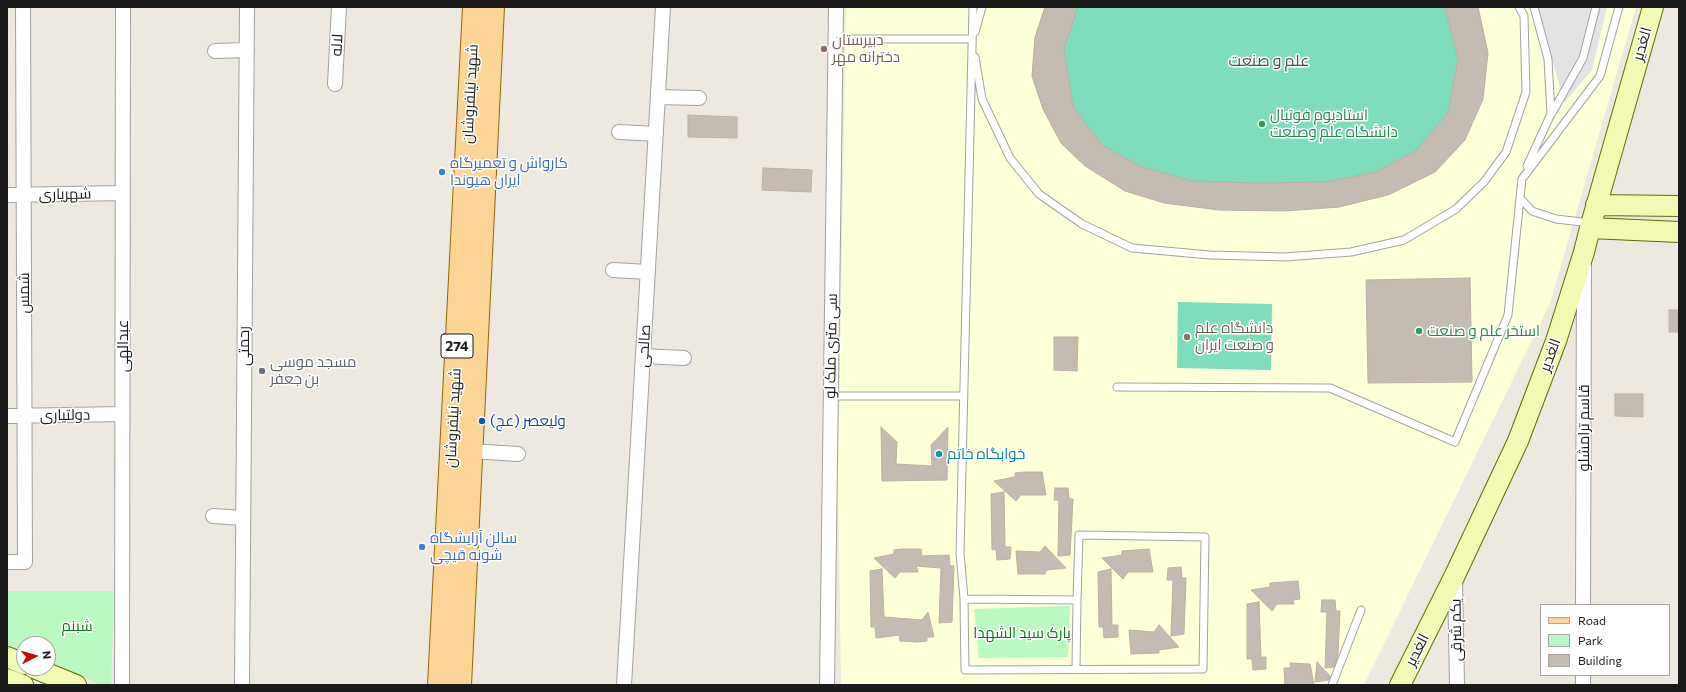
<!DOCTYPE html>
<meta charset="utf-8">
<style>
body{margin:0}
#map{position:relative;width:1686px;height:692px;overflow:hidden;background:#ede9e0;font-family:Commissioner,sans-serif}
canvas{display:block}
.frame{position:absolute;inset:0;border:8px solid #1b1b1b;pointer-events:none}
.legend{position:absolute;left:1540px;top:604px;width:130px;height:72px;box-sizing:border-box;background:#fff;border:1px solid #a4a4a4;margin:0;padding:5px 7px;list-style:none;font-size:12px;color:#1b1b1b}
.legend li{display:flex;align-items:center;gap:8px;height:20px}
.legend b{width:20px;border:1px solid #a4a4a4}
.north{position:absolute;left:16px;top:636px;width:40px;height:40px;box-sizing:border-box;background:#fff;border:1px solid #a4a4a4;border-radius:50%;rotate:84deg;font-size:11px;font-weight:700;line-height:16px;text-align:center;color:#1b1b1b}
.north::after{content:'';display:block;margin:auto;width:14px;height:18px;background:#c50900;clip-path:polygon(50% 0,100% 100%,50% 72%,0 100%)}
</style>
<div id="map">
<canvas width="1686" height="692"></canvas>
<div class="frame"></div>
<ul class="legend">
<li><b style="height:5px;background:#fbd496"></b>Road</li>
<li><b style="height:11px;background:#bbf9c2"></b>Park</li>
<li><b style="height:11px;background:#c4bbb3"></b>Building</li>
</ul>
<div class="north">N</div>
</div>
<script>
const ctx = document.querySelector('canvas').getContext('2d');
ctx.lineJoin = 'round';
function fillPath(path, color) {
  ctx.fillStyle = color;
  ctx.fill(path, 'evenodd');
}
function toPath(rows) {
  const path = new Path2D();
  for (const r of rows) {
    path.moveTo(r[0], r[1]);
    for (let i = 2; i < r.length; i += 2) path.lineTo(r[i], r[i + 1]);
  }
  return path;
}
function strokePath(path, color, width, dash) {
  ctx.strokeStyle = color;
  ctx.lineWidth = width;
  ctx.lineCap = dash ? 'butt' : 'round';
  ctx.setLineDash(dash || []);
  ctx.stroke(path);
}
function write(font, color, halo, rows, align = 'center') {
  ctx.font = font + ' Commissioner,Cairo,sans-serif';
  ctx.lineWidth = 3;
  ctx.setLineDash([]);
  ctx.textBaseline = 'middle';
  ctx.strokeStyle = halo;
  ctx.fillStyle = color;
  for (const [text, x, y, turn = 0] of rows) {
    ctx.save();
    ctx.translate(x, y);
    ctx.rotate((+turn || 0) * Math.PI / 180);
    ctx.textAlign = isNaN(turn) ? turn : align;
    if (halo) ctx.strokeText(text, 0, 0);
    ctx.fillText(text, 0, 0);
    ctx.restore();
  }
}
const education = toPath([
 [846,7,1636,7,1550,303,1364,685,841,685,838,478]
]);
const park = toPath([
 [7,591,114,591,111,685,103,685,48,663,48,644,24,644,24,653,7,646],
 [1070,606,1068,657,979,658,974,609]
]);
const pitch = toPath([
 [1045,7,1478,7,1488,53,1483,99,1465,140,1435,172,1388,195,1339,207,1284,211,1219,210,1164,203,1085,166,1061,143,1043,109,1032,76,1035,37],
 [1178,302,1272,304,1271,370,1177,368]
]);
const parking = toPath([
 [1538,7,1607,7,1592,70,1564,103]
]);
const building = toPath([
 [1045,7,1078,7,1064,48,1073,106,1102,145,1140,166,1191,181,1258,183,1328,182,1375,172,1415,151,1448,113,1458,59,1445,7,1478,7,1488,53,1483,99,1465,140,1435,172,1388,195,1339,207,1284,211,1219,210,1164,203,1125,191,1085,166,1061,143,1043,109,1032,76,1035,37,1045,7],
 [688,115,737,117,737,138,688,137,688,115],
 [763,168,812,170,811,192,762,190,763,168],
 [1470,278,1472,382,1368,383,1366,280,1470,278],
 [1669,310,1679,310,1679,332,1669,332,1669,310],
 [1054,337,1078,337,1077,371,1054,370,1054,337],
 [1615,394,1643,394,1643,417,1615,416,1615,394],
 [881,427,897,442,896,464,932,466,931,445,948,427,947,480,882,481,881,427],
 [1025,472,1042,472,1046,495,1021,495,1016,501,994,481,1015,477,1015,473,1025,472],
 [1055,488,1068,488,1069,499,1073,499,1070,555,1058,556,1059,500,1054,500,1055,488],
 [1004,492,1005,547,1011,547,1010,559,997,560,996,549,992,550,991,494,1004,492],
 [1045,546,1066,568,1046,570,1045,574,1018,574,1016,551,1040,552,1045,546],
 [904,549,921,549,922,556,949,555,950,566,954,566,952,622,939,623,941,568,916,566,918,572,900,572,895,578,874,558,894,554,894,550,904,549],
 [1149,549,1153,572,1128,572,1123,579,1102,558,1122,555,1122,551,1149,549],
 [1181,567,1182,578,1186,578,1184,634,1171,636,1173,580,1167,580,1168,568,1181,567],
 [882,569,884,617,922,620,928,612,934,637,927,637,927,641,917,642,900,641,899,635,876,638,875,627,871,627,870,571,882,569],
 [1111,569,1112,625,1118,625,1118,637,1104,638,1103,627,1099,627,1098,572,1111,569],
 [1298,581,1300,599,1293,600,1294,604,1277,604,1272,611,1251,590,1270,587,1270,583,1298,581],
 [1322,600,1335,600,1336,611,1340,611,1338,655,1334,667,1325,668,1327,612,1321,612,1322,600],
 [1259,602,1261,657,1266,657,1266,669,1253,670,1252,659,1247,659,1247,604,1259,602],
 [1159,625,1179,647,1159,650,1159,653,1131,654,1129,630,1154,632,1159,625],
 [1317,662,1330,676,1329,680,1315,682,1317,662],
 [1290,663,1310,664,1314,685,1285,685,1284,668,1291,668,1290,663]
]);
const lane = toPath([
 [975,32,982,7],
 [835,39,972,39],
 [975,57,982,99,1010,158,1039,194,1082,224,1132,248,1210,255,1285,257,1351,252,1404,240,1456,209,1484,182,1506,152,1526,92,1524,16,1519,7],
 [1552,113,1583,58,1596,7],
 [1527,166,1551,114,1548,59,1534,7],
 [1591,223,1556,219,1532,211,1520,198,1522,179,1600,76,1619,7],
 [1117,387,1330,388,1455,442,1508,315,1520,198],
 [831,396,963,396],
 [964,599,965,670,1203,669,1205,537,1079,535,1077,600,964,599,960,553,973,7],
 [1076,668,1077,600],
 [1332,685,1361,610]
]);
const street = toPath([
 [215,51,247,50],
 [335,84,339,7],
 [658,97,699,98],
 [619,132,656,134],
 [7,195,123,193],
 [613,270,648,272],
 [643,356,684,358],
 [7,416,122,414],
 [471,451,518,454],
 [213,516,243,518],
 [7,562,25,562,23,7],
 [1455,577,1457,685],
 [1583,605,1584,265],
 [122,685,123,7],
 [242,685,247,7],
 [624,685,663,7],
 [827,685,836,7],
 [1583,685,1583,675]
]);
const secondary = toPath([
 [1596,205,1679,206],
 [1590,228,1679,232],
 [7,657,24,664],
 [34,668,76,685],
 [7,679,23,685],
 [1400,685,1455,575,1518,441,1556,341,1584,252,1590,228,1653,7]
]);
const primary = toPath([
 [439,685,474,7],
 [460,685,493,7]
]);
const markers = [
 [824,49,4,"#8d6e63"],
 [1262,124,4,"#2e9e5b"],
 [442,172,4,"#3f7fe0"],
 [1419,331,4,"#2e9e5b"],
 [1187,337,4,"#8d6e63"],
 [262,371,4,"#6b7280"],
 [482,421,4,"#1a4fb4"],
 [939,454,4,"#0f9aa8"],
 [422,547,4,"#3f7fe0"]
];
const shields = [
 [457,346,32]
];
const shieldNames = [
 ["274",457,346]
];
const educationNames = [
 ["دبیرستان",832,40],
 ["دخترانه مهر",832,57],
 ["دانشگاه علم",1195,328],
 ["و صنعت ایران",1195,345]
];
const streetNames = [
 ["الغدیر",1642,44,-74],
 ["لاله",337,45,-87],
 ["شهید نیلفروشان",470,94,-87],
 ["شهریاری",65,194,-1],
 ["شمس",24,293,-90],
 ["عبدالهی",123,346,-90],
 ["رحمتی",244,346,-90],
 ["صالحی",644,346,-87],
 ["سی متری ملک لو",831,346,-89],
 ["الغدیر",1550,355,-70],
 ["دولتیاری",65,415,-1],
 ["شهید نیلفروشان",453,418,-87],
 ["قاسم ترامشلو",1584,428,-90],
 ["یکم شرقی",1456,630,-91],
 ["الغدیر",1417,650,-63]
];
const leisureNames = [
 ["استادیوم فوتبال",1270,115],
 ["دانشگاه علم وصنعت",1270,132],
 ["استخر علم و صنعت",1427,331]
];
const shopNames = [
 ["کارواش و تعمیرگاه",450,163],
 ["ایران هیوندا",450,180],
 ["سالن آرایشگاه",430,538],
 ["شونه قیچی",430,555]
];
const worshipNames = [
 ["مسجد موسی",270,362],
 ["بن جعفر",270,379]
];
const transitNames = [
 ["ولیعصر (عج)",490,421]
];
const cultureNames = [
 ["خوابگاه خاتم",947,454]
];
const parkNames = [
 ["شبنم",77,626],
 ["پارک سید الشهدا",1022,633]
];
const neighbourhoodNames = [
 ["علم و صنعت",1269,61]
];
fillPath(education, '#fdffd7');
fillPath(park, '#bbf9c2');
fillPath(pitch, '#7dddbc');
fillPath(parking, '#e3e3e3');
fillPath(building, '#c4bbb3');
strokePath(building, '#beb0a2', 1);
strokePath(lane, '#a2a2a2', 9);
strokePath(street, '#a2a2a2', 16);
strokePath(secondary, '#5f6f05', 22);
strokePath(primary, '#916700', 24);
strokePath(lane, '#fff', 7);
strokePath(street, '#fff', 14);
strokePath(secondary, '#f2f9b2', 20);
strokePath(primary, '#fbd496', 22);
for (const [x, y, r, color] of markers) {
  const dot = new Path2D();
  dot.arc(x, y, r, 0, 2 * Math.PI);
  ctx.fillStyle = color;
  ctx.fill(dot);
  strokePath(dot, '#fff', 1.5);
}
for (const [x, y, w] of shields) {
  const box = new Path2D();
  box.roundRect(x - w / 2, y - 12, w, 24, 3);
  ctx.fillStyle = '#fff';
  ctx.fill(box);
  strokePath(box, '#1b1b1b', 1);
}
write('bold 14px', '#1b1b1b', null, shieldNames);
write('15px', '#785e54', '#fff', educationNames, 'left');
write('15px', '#1b1b1b', '#fff', streetNames);
write('15px', '#27864d', '#fff', leisureNames, 'left');
write('15px', '#366cbe', '#fff', shopNames, 'left');
write('15px', '#5b616d', '#fff', worshipNames, 'left');
write('15px', '#164399', '#fff', transitNames, 'left');
write('15px', '#0d838f', '#fff', cultureNames, 'left');
write('15px', '#0b7618', '#fff', parkNames);
write('16px', '#4e4e4e', '#fff', neighbourhoodNames);
</script>
